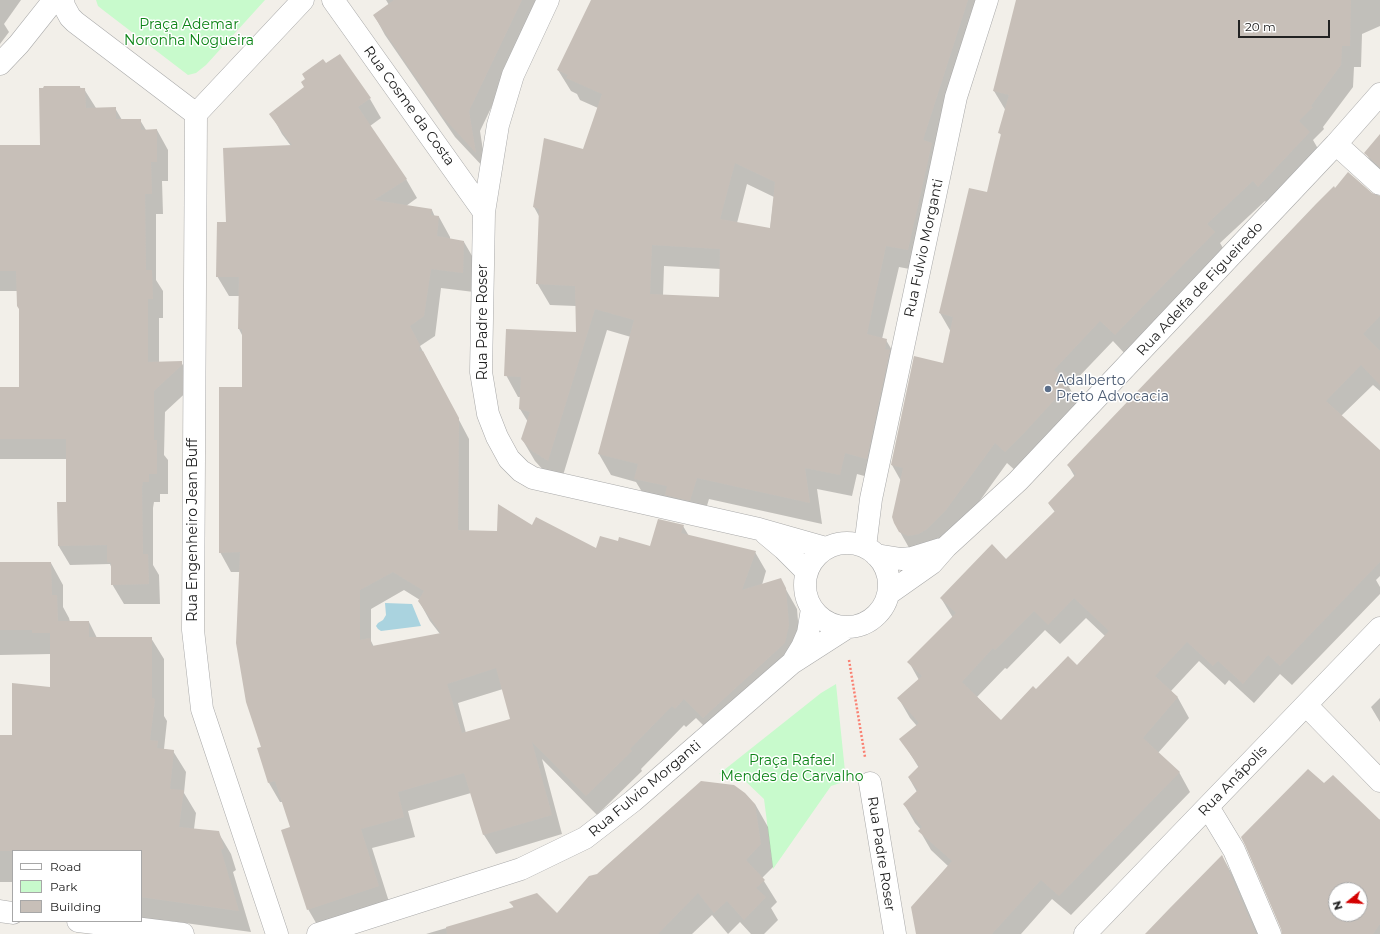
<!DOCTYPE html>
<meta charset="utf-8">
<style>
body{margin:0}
#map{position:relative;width:1380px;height:934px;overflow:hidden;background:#f2efe9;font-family:Montserrat,sans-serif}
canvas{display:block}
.legend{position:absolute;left:12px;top:850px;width:130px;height:72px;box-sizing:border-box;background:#fff;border:1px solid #a7a7a7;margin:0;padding:5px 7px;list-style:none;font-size:12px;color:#222}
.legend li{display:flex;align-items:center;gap:8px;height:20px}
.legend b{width:20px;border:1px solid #a7a7a7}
.north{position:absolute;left:1328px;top:882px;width:40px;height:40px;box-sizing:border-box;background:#fff;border:1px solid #a7a7a7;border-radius:50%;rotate:252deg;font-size:11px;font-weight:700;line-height:16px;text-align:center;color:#222}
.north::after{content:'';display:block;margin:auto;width:14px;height:18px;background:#d40000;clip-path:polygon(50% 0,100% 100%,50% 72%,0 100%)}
.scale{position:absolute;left:1238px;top:20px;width:92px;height:18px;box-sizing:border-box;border:2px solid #222;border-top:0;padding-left:5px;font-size:12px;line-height:14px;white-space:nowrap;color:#222;-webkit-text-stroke:3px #fff;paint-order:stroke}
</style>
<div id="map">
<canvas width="1380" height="934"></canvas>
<ul class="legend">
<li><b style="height:5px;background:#fff"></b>Road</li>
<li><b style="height:11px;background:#c8facc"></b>Park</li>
<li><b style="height:11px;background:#c7bfb8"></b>Building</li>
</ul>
<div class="north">N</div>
<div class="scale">20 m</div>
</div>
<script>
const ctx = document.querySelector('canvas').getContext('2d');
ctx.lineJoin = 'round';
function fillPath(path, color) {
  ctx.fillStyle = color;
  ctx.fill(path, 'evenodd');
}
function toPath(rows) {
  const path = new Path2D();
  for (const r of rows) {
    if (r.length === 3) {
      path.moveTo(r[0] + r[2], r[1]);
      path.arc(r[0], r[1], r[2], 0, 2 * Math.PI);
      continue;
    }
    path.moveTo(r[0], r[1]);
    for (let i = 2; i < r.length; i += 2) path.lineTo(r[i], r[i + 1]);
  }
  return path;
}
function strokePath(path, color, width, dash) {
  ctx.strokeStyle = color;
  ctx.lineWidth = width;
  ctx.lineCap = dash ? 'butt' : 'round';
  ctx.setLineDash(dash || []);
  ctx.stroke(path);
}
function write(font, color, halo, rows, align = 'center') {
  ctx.font = font + ' Montserrat,sans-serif';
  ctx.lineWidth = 3;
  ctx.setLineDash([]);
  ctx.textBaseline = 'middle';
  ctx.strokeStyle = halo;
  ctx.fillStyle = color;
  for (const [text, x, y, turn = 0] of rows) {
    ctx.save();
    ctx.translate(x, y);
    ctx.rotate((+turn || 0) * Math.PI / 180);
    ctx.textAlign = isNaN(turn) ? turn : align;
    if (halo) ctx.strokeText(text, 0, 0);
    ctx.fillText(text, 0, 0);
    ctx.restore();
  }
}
const park = toPath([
 [96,0,265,0,206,65,196,73,188,75,103,10,98,6],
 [836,684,846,781,831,786,773,869,764,799,741,777,719,774,821,693]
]);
const water = toPath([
 [385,603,412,604,421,626,381,631,378,629,376,626,378,623,383,620,386,615]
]);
const shadow = toPath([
 [0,0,21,0,4,24,9,32,0,44],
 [386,0,546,0,525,37,480,131,486,170,455,137,385,35,374,15,389,5],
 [593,0,986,0,920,271,899,267,882,339,886,340,899,362,879,480,857,474,852,496,817,489,822,524,709,499,702,522,647,500,636,482,611,475,599,454,631,337,607,330,561,482,545,472,535,461,522,439,528,422,520,409,521,397,518,397,506,375,577,333,576,306,550,305,537,283,540,218,534,207,584,150,598,108,580,100,577,94,571,91,558,70],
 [747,184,774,197,770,229,737,223],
 [664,266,721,269,720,299,663,296],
 [1018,0,1380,0,1380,26,1362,34,1361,67,1354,67,1353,87,1323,127,1324,129,1313,140,1321,154,1271,207,1265,201,1220,243,1226,253,1127,356,1113,341,1069,387,1080,406,1017,472,1007,463,958,531,912,553,895,523,901,481,892,465,944,364,951,332,940,313,970,189,988,193,1002,137,1000,133,1006,111,994,91],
 [80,87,81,89,84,89,96,108,115,108,122,120,140,120,146,130,157,130,168,150,168,181,162,181,163,214,156,214,156,280,163,291,163,318,159,318,159,363,181,362,193,382,193,386,165,412,164,455,168,460,168,494,160,494,160,502,154,502,153,508,153,565,159,575,160,604,124,604,112,584,112,569,110,564,70,565,58,545,67,503,67,459,0,459,0,388,20,388,20,310,17,291,0,291,0,146,41,146],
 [370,99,381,118,370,126,406,179,417,198,406,206,432,210,435,217,439,217,450,237,450,239,464,242,475,261,474,292,441,288,435,336,420,346,469,439,469,531,498,532,532,526,597,550,619,542,651,547,683,526,689,536,755,552,766,571,762,585,780,579,797,609,800,645,714,736,696,718,686,727,684,725,641,769,642,771,597,815,542,759,562,834,496,854,484,835,471,793,408,811,415,837,372,848,390,905,319,928,308,909,291,827,283,802,280,802,269,783,258,748,262,747,240,572,231,572,220,552,243,388,243,337,239,329,240,296,229,296,217,276,291,146,282,134,271,114],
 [404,590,420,600,419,601,430,621,440,634,374,647,371,641,371,609],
 [503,689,511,720,466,733,458,703],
 [1380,136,1380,175,1377,173,1366,153],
 [1336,189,1371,194,1380,197,1380,391,1373,385,1341,416,1379,451,1380,450,1380,576,1376,580,1380,587,1380,594,1292,685,1280,674,1254,703,1229,680,1225,685,1199,661,1171,691,1178,698,1189,718,1158,753,1179,772,1190,792,1071,915,1052,899,1021,934,917,934,948,866,931,850,920,831,921,830,915,823,904,804,917,792,909,778,919,768,901,739,917,726,910,718,899,699,919,680,909,662,953,618,941,598,1006,560,1055,512,1049,504,1075,477,1068,465],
 [1086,618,1105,636,1077,666,1036,690,1001,721,977,697,1005,668,1007,669,1045,630,1060,644],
 [0,563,51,563,63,585,63,607,69,618,70,622,89,622,97,638,151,638,164,659,164,716,167,721,164,749,173,751,186,772,184,793,196,813,194,829,218,832,231,854,236,870,233,872,251,932,163,920,161,934,141,921,141,851,13,851,13,894,12,882,0,882,0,736,13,736,51,688,51,654,0,655],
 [1380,698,1380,722,1371,707],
 [1324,785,1379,820,1380,819,1380,934,1283,934],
 [1336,890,1360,890,1360,914,1336,914],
 [755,804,768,827,773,867,762,878,777,902,771,908,778,920,764,934,751,934,740,922,728,934,712,915,692,934,426,934,514,908,511,902,557,914],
 [1222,856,1232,874,1258,934,1146,934]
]);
const building = toPath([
 [394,0,522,0,469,111,476,153,443,117,373,15],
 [591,0,968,0,923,140,932,143,908,250,886,246,867,334,887,339,885,349,890,350,867,459,845,453,840,475,805,468,810,503,697,478,690,501,665,495,667,486,634,479,638,464,598,454,634,320,595,309,548,461,532,451,521,439,530,412,519,409,521,377,504,376,506,329,576,332,575,286,536,284,539,209,533,207,544,138,583,149,602,94,566,78,568,75,557,70],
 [735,163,775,182,770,228,720,219],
 [652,245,720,249,719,297,650,294],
 [1016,0,1351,0,1350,46,1342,46,1341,65,1311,106,1313,107,1299,121,1310,132,1258,187,1253,181,1207,224,1215,232,1115,335,1100,321,1054,370,1069,384,1025,432,1005,452,995,443,946,510,927,529,919,534,908,536,899,532,894,523,892,517,903,468,891,465,914,356,943,363,953,317,939,313,969,188,987,192,994,162,1001,134,998,133,1009,95,993,91],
 [340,54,371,98,358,107,407,179,374,200,432,209,431,215,439,216,437,236,464,241,463,273,431,269,424,316,410,326,420,345,419,351,423,351,459,418,458,530,497,531,498,504,532,525,536,517,596,548,600,536,618,541,619,537,650,546,658,519,684,525,681,533,756,551,742,590,781,578,786,588,789,625,785,643,703,718,684,699,675,709,672,706,630,749,632,751,586,796,532,742,552,815,483,835,464,773,398,792,404,817,361,829,379,886,307,910,281,830,290,827,275,781,268,783,257,748,261,747,246,702,236,643,240,552,219,553,219,387,242,387,242,329,238,329,239,277,216,277,217,222,226,222,223,148,292,145,269,114,304,87,301,82,305,79,302,74,323,59,326,63],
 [393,572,424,591,418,601,441,633,372,646,370,638,360,640,360,590],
 [496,668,510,719,462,733,447,684],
 [44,86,80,86,80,88,85,88,86,108,116,107,116,119,141,119,141,130,157,129,157,162,151,162,152,194,145,194,146,270,152,270,153,299,148,299,148,362,182,361,182,365,154,391,154,440,157,440,157,474,149,474,149,482,143,482,142,487,143,554,148,554,149,584,111,585,111,563,107,562,107,545,58,546,57,502,66,502,66,439,0,439,0,387,19,387,19,309,17,306,16,271,0,271,0,145,40,145,39,88,43,88],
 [1380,134,1380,167,1364,153],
 [1348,172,1372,193,1380,196,1380,316,1363,334,1380,351,1380,385,1361,365,1326,401,1380,450,1380,562,1280,666,1268,655,1243,684,1218,661,1213,666,1187,642,1155,676,1178,697,1143,738,1180,772,1059,896,1041,880,992,934,916,934,911,907,952,861,918,831,922,827,903,804,918,790,908,777,919,766,899,739,919,723,897,698,922,676,907,662,956,613,940,598,992,544,1006,559,1055,511,1048,503,1076,474,1067,465,1316,204,1334,186,1335,188],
 [1074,598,1109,631,1077,665,1068,656,1036,689,1033,686,1001,720,962,682,993,648,995,650,1034,611,1048,625],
 [0,562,51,562,52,595,57,595,58,621,89,621,89,637,152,637,152,698,155,699,150,740,158,741,157,748,174,750,170,789,184,790,179,827,219,831,224,848,221,850,239,911,141,897,141,851,0,851,0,735,12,735,12,683,50,687,50,633,32,633,32,630,0,630],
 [1308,769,1324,783,1333,775,1380,820,1380,924,1373,934,1282,934,1281,929,1245,845,1241,837],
 [1336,890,1360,890,1360,914,1336,914],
 [701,781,734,785,745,793,755,804,761,844,746,860,765,880,756,888,766,897,744,920,727,901,714,913,698,893,658,934,447,934,446,927,514,907,509,902,537,893,557,913,589,876,597,874],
 [1222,855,1256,934,1145,934,1169,909]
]);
const path = toPath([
 [849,660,865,757]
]);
const minor = toPath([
 [63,0,64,6,70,17,75,22,196,114],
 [333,0,484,212],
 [548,0,513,75,498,125,484,212,481,372,488,414,497,437,509,459,521,471,533,478,759,529,826,548],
 [0,64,19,44,54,0],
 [196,114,193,630,202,709,277,934],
 [196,114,303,0],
 [1336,144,1380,184],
 [766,534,784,549,807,572],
 [847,585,42],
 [865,547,871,499,956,97,987,0],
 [876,555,901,559,912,558,941,549],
 [888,594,932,563,946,547,1018,481,1336,144,1380,94],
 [794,660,802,647,808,633,812,609],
 [1306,705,1380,781],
 [870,783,895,934],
 [1208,807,1234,850,1270,934],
 [0,911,13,913],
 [78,921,183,934],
 [318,934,521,869,585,838,633,801,792,663,848,627],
 [1085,934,1380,628]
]);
const markers = [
 [1048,389,4,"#5c6f8a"]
];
const parkNames = [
 ["Praça Ademar",189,25],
 ["Noronha Nogueira",189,41],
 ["Praça Rafael",792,761],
 ["Mendes de Carvalho",792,777]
];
const streetNames = [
 ["Rua Cosme da Costa",409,106,54],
 ["Rua Fulvio Morganti",924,248,-78],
 ["Rua Adelfa de Figueiredo",1200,289,-47],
 ["Rua Padre Roser",483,322,-90],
 ["Rua Engenheiro Jean Buff",193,530,-90],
 ["Rua Anápolis",1233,781,-46],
 ["Rua Fulvio Morganti",645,789,-40],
 ["Rua Padre Roser",881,854,81]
];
const serviceNames = [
 ["Adalberto",1056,381],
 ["Preto Advocacia",1056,397]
];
fillPath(park, '#c8facc');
fillPath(water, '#aad3df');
fillPath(shadow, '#0003');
fillPath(building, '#c7bfb8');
strokePath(minor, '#a9a9a9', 23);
strokePath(path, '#fa8072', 2.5, [2, 2]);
strokePath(minor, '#fff', 22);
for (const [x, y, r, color] of markers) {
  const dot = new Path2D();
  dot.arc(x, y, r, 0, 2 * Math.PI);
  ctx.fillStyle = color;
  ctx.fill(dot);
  strokePath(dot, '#fff', 1.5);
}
write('14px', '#0c8416', '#fff', parkNames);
write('14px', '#222', '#fff', streetNames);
write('14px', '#4e5e75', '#fff', serviceNames, 'left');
</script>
